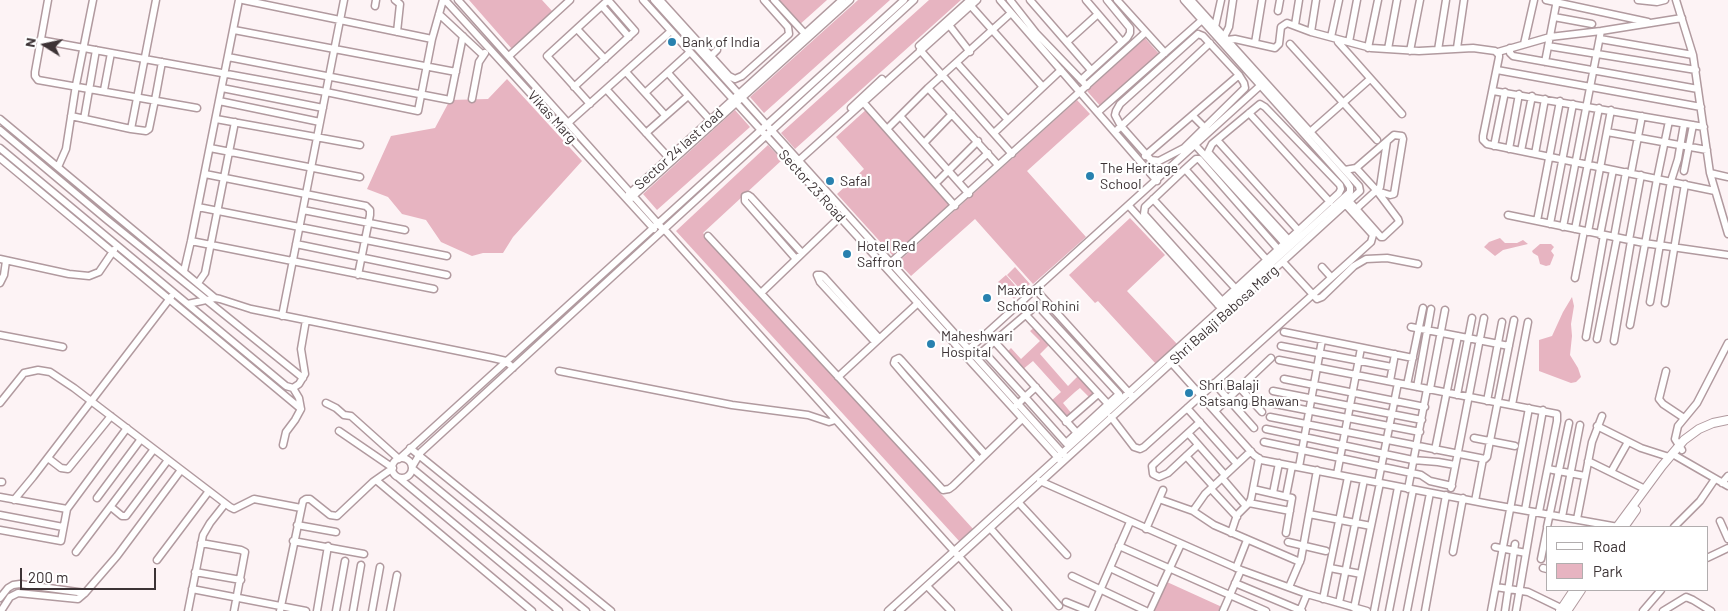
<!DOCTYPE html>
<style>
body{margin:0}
#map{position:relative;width:1728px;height:611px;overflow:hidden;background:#fdf3f5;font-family:Barlow,sans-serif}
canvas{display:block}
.legend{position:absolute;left:1546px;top:526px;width:162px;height:65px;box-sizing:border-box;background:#fff;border:1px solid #b1adae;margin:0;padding:6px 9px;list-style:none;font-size:15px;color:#3c3335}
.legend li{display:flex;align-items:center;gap:10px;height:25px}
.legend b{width:25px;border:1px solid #b1adae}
.north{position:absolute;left:20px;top:20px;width:50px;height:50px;-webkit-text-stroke:4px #fff;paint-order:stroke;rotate:280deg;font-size:14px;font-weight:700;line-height:20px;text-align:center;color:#3c3335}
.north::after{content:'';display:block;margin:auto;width:18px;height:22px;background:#3c3335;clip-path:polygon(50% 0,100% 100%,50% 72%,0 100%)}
.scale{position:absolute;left:20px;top:568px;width:136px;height:22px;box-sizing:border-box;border:2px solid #3c3335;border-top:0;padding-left:6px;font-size:15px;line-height:18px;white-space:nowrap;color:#3c3335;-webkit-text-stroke:4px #fff;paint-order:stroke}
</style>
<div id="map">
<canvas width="1728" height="611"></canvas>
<ul class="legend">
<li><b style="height:6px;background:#fff"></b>Road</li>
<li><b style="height:14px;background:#e7b4c1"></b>Park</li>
</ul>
<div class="north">N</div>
<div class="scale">200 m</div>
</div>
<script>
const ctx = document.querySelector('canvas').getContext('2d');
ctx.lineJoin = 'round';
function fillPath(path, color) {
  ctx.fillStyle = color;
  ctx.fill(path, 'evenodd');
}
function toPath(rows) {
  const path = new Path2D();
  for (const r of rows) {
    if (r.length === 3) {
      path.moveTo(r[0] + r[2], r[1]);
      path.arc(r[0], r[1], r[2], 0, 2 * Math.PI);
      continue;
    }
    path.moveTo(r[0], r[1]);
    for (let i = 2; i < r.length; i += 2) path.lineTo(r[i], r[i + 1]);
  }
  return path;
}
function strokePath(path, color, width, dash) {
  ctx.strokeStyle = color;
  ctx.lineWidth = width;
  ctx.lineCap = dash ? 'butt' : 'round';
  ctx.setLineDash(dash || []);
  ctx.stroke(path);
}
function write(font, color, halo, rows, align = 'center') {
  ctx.font = font + ' Barlow,sans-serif';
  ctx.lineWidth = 4.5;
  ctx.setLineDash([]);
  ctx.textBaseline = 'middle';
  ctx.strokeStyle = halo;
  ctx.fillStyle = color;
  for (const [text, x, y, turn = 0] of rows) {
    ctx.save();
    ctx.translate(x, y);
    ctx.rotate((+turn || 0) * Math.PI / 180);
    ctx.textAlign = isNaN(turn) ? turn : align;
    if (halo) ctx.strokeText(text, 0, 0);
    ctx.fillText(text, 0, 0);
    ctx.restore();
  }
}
const green = toPath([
 [469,0,542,0,553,12,512,49],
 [776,0,827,0,798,26],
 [858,0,890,0,764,113,750,97],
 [929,0,961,0,795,149,781,133],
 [1145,38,1160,55,1102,108,1087,91],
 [507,79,582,161,513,237,503,253,483,253,472,256,441,242,426,220,402,214,388,197,367,189,391,136,435,128,450,100,488,99],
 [1077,100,1090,114,1027,171,1086,237,1033,284,975,219,911,276,898,262],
 [868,108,953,203,894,257,837,194,864,169,836,137],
 [735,110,750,127,657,210,643,194],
 [768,145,782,160,703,233,974,530,960,542,676,231],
 [1130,218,1165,255,1127,291,1177,344,1156,364,1098,301,1095,303,1069,275],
 [1500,238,1505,243,1517,243,1523,240,1528,244,1503,250,1495,256,1484,247,1489,242],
 [1540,244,1551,244,1554,247,1551,251,1554,255,1550,265,1546,266,1540,264,1538,256,1533,253,1532,251],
 [1015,267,1030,284,1022,291,1007,275],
 [1006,275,1021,292,1014,299,998,282],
 [1572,297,1574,306,1571,324,1572,336,1570,355,1578,368,1581,377,1576,382,1571,383,1539,371,1539,340,1552,336,1563,312],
 [1035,327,1050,344,1040,354,1068,386,1079,375,1095,393,1089,397,1080,388,1075,392,1063,403,1072,414,1066,420,1050,402,1061,392,1033,361,1022,370,1006,353,1011,348,1021,359,1040,341,1030,331],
 [1167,582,1222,607,1220,611,1154,611]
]);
const minor = toPath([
 [48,0,35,72,35,76,38,80,197,108],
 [243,0,432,39],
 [395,0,400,4,397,32],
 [445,0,654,229],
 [458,0,661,227],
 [643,0,1060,460],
 [654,0,1065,456],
 [660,0,729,76,735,79,742,76,789,34,788,27,764,0],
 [774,0,807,36],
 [1000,0,1157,181],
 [1010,0,1036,33,1087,86],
 [1030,0,1091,70],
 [1086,0,1122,42],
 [1117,0,1165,53],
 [1546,0,1648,22],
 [1638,0,1657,2,1665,0],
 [1676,0,1693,55,1710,173,1728,234],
 [375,6,376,0],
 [602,6,629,37],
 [971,6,1043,87],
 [1278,11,1280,0],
 [439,14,483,55],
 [1554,17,1592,24],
 [949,25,970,52],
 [1295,25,1299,0],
 [1215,27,1221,0],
 [577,29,605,59],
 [234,30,456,72],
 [1311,32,1316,0],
 [1198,34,1203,36,1239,75,1244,83,1245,88,1184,148,1159,161,1151,160,1121,126,1115,115,1116,111,1120,104,1198,34],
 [1224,37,1229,27,1233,0],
 [1331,37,1339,0],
 [1600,39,1693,55],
 [40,40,326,92,418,111,432,39,443,0],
 [1227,40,1235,39,1275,48,1279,44,1281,27,1287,23,1311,32,1371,48,1419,51,1473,48,1495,51,1499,55,1499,57,1483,136,1483,140,1487,144,1715,191],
 [1067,42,1098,14],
 [1338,42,1402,114],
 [1349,42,1357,0],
 [1255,43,1262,0],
 [1290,44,1377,140],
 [1524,44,1534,0],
 [919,46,970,0],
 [1548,46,1696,70],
 [1368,48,1378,0],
 [1457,48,1464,0],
 [1510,48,1510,53,1513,56,1698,89],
 [1388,49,1397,0],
 [920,50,1012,154],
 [1438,50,1446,0],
 [1410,51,1420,0],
 [1498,52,1550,37,1601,31,1682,18],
 [509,56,570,0],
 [228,57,450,100,463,36],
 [708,59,717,50],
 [1545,62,1557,0],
 [957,63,1008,120],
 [1497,70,1701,107],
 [626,72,665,115],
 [668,73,710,120],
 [1081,80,1127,38,1130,33,1130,28,1107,0],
 [574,87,635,31,608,0],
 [222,88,323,108],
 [928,88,998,165],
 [606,89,669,158],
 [104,90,111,53],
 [1493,91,1704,127],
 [646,92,690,52],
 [472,99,479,62,485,53],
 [219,101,320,122],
 [863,102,955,206],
 [590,104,547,56,608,0],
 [851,108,882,79],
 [1098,112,1202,20],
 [1249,113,1330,202],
 [71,116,131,129,146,131,149,129,155,100,162,62],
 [900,116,969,194],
 [1193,116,1208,131],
 [0,119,215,298],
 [84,119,96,50],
 [216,119,360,145],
 [568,123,671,31],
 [888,128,928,88,1011,13],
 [131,129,156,0],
 [1118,129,1210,43],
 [0,130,106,219,303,378],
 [1310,132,1370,79],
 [1607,132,1707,150],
 [646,133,688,96],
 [994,133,1061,70],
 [1217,140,1298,230],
 [924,143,952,114],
 [1196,146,1286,245],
 [1494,146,1505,92],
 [0,148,286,386,293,388,299,384,305,374,301,349,306,320],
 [210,148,360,177],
 [1509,149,1519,94],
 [1521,151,1532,96],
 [1535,154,1545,99],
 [1145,156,1239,75],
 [0,158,301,409],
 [796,163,977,0],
 [58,167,66,149,76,85,93,0],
 [1185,169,1267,260],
 [1345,170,1356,168,1394,135,1402,136,1403,139,1394,194,1390,195,1377,191],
 [1684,171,1693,125],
 [1631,173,1642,116],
 [1710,173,1728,177],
 [205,174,366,206,370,210,370,215,358,275],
 [958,181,988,153],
 [936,183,978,141],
 [629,194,842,0],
 [630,199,850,0],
 [1153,199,1236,289],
 [1350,202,1381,237,1383,237,1399,222,1398,219,1377,191,1356,168],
 [1129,206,1221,308],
 [198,207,447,256],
 [1356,209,1380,187,1387,141],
 [303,210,405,230],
 [1508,215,1644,243,1728,255],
 [1537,221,1560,101],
 [1550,224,1573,104],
 [1563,227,1601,31],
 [664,229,1008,611],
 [1575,229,1599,108],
 [1588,232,1611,110],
 [1600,235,1613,170],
 [708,236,943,490,949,489,953,486,1022,419],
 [1614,237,1626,172],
 [1629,240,1641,175],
 [191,241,434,289],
 [296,244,447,275],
 [0,259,69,274,89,276,99,272,114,250],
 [796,259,745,201,745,196,748,195,751,197,802,253],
 [1283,262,1317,299,1322,297,1354,266,1366,259,1387,258,1418,264],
 [889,264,1146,32],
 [1322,267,1331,277],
 [184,271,191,241,239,0],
 [1575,278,1584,231],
 [0,283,4,275,6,261],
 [198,283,205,273,235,122],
 [1036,290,1131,395],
 [761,293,840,217],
 [1223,302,1144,214,1145,207,1185,169,1196,159,1199,159,1278,249],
 [1650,302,1671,181,1678,159,1684,124],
 [1665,303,1685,184],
 [188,304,215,298,220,299,251,309,493,358,506,361,513,368],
 [1218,305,1339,193,1341,189,1340,185,1265,107,1260,104,1212,144,1208,152,1288,239],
 [1026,315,1108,404],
 [282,316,344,0],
 [1630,325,1657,179,1669,121],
 [1411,327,1509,346],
 [1284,332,1413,358],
 [0,335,63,347],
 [1586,337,1604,235],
 [1597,339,1617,238],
 [994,341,1077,433],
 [1614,341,1631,241],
 [875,342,820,282,817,275,821,275,824,277,879,338],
 [1281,346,1392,367],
 [967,351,1262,84],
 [1169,360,1254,455,1261,460,1489,504,1618,527],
 [1279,360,1557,414,1557,421,1539,512],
 [559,371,732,405,808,415,829,422,835,420],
 [1666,371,1659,399,1663,404,1684,418],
 [838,377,918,303],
 [1284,379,1425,407],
 [1390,381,1395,354],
 [1214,383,1254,428],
 [1407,385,1423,308],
 [1239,387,1262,412],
 [1417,387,1431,309],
 [1430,389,1445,310],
 [1273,391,1422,420],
 [1457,395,1472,318],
 [1487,401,1502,322],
 [0,403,24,373,38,370,50,372,74,388,230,507,234,509,254,499,301,508],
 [326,403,336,408,344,415,351,416,399,459,904,0],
 [1270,403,1420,432],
 [1512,405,1528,322],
 [1016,406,1025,397,1066,443,1119,394,1037,305,983,351,1025,397,1036,387],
 [1187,408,1237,464],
 [1215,411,1271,358],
 [1111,417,1134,447,1140,449,1144,447,1371,242,1373,235,1346,205],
 [1270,417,1485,459,1487,457,1490,441,1514,320],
 [1066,422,1098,394],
 [1597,426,1641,448,1669,457],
 [1266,429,1413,460,1438,462,1455,465],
 [1188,433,1225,475],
 [1474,438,1515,446],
 [1264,442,1421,475,1430,481,1452,486],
 [283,445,286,432,295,420,301,409,299,398,293,388],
 [1198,445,1168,473,1159,477,1153,474,1152,466,1155,463,1200,422],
 [410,448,611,611],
 [1435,450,1458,336],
 [1682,450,1675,439,1678,426,1697,403,1728,343],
 [1186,456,1213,486],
 [1676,456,1728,486],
 [48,458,61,468,68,469,111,416],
 [402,468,10],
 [979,460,905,376,894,363,895,360,899,358,901,360,985,454],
 [1588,461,1645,489],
 [412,467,421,452,914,0],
 [1299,467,1322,340],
 [413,469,586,611],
 [1548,469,1585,476],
 [1611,472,1628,442],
 [1337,474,1361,348],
 [399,478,559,611],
 [1222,478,1246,506],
 [376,480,532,611],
 [1040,481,1241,570,1307,594,1367,611],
 [0,482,2,482],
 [1378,483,1398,383],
 [1722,483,1728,476],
 [1451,488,1484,318],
 [1211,489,1237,517],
 [1253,489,1292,498,1286,533],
 [1408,489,1427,389],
 [1273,493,1279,463],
 [1286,496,1292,466],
 [0,497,67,509],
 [97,498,141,439],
 [1159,499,1193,511,1214,525,1300,562],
 [14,500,33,477,171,297],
 [1475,501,1483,459],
 [1019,503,1067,555],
 [1249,503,1290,511],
 [111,507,122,516,126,516,168,460],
 [1525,510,1543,410],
 [1193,511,1205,494,1251,451],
 [1309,514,1371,526],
 [0,515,63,527],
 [1562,517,1580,425],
 [1577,519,1592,442,1602,416],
 [1720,521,1728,539],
 [297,525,336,532],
 [1547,527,1569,423],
 [1674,527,1700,501,1715,479],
 [990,528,1059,606],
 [1146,529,1163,490],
 [0,530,61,541,67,509,127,428],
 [1231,533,1237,515,1249,503,1251,499,1259,458],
 [293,541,364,554],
 [1288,542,1326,551],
 [201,543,241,550,245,552,234,611],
 [1119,546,1266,611],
 [1495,547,1526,553],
 [76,552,154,449],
 [1453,552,1463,498],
 [1707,558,1728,548],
 [1541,559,1547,529],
 [157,560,209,491],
 [1110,568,1159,591],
 [1236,568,1247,540],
 [1330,568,1361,574],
 [1543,568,1547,569],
 [195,572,241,580],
 [1072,576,1146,611],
 [1235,583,1302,611],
 [927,586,951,611],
 [1289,587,1301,559,1317,470],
 [1496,587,1528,592,1565,610],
 [192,589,306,611],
 [0,598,8,588,13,585,20,584,85,593],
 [1323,599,1348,477],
 [1066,602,1088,611],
 [1339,603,1364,480],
 [1354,608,1380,483],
 [1,611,10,597,18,593,78,599,85,593,117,556,181,470],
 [188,611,203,535,210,523,225,504],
 [280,611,303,501,306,499,310,499,330,515,337,516,373,482,393,468,339,431],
 [317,611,328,546],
 [336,611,345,561],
 [353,611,361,565],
 [372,611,380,567],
 [390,611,397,575],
 [888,611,1350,192,1350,187,1346,181,1184,0],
 [899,611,1360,191,1359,186,1191,0],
 [1091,611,1130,522],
 [1150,611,1181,544],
 [1223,611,1241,570],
 [1300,611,1307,594],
 [1374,611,1398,487],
 [1389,611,1413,490],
 [1407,611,1430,493],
 [1425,611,1446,495],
 [1491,611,1529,408],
 [1505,611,1515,544],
 [1516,611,1533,512],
 [1643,611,1661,590],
 [1663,611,1686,597,1693,600,1711,611]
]);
const major = toPath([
 [1617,527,1662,466,1684,440,1699,429,1713,423,1728,420],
 [1624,527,1636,510],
 [1560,611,1574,590],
 [1567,611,1581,590]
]);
const markers = [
 [672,42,5,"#2881af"],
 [1090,176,5,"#2881af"],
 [830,181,5,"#2881af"],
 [847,254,5,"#2881af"],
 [987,298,5,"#2881af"],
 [931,344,5,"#2881af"],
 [1189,393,5,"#2881af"]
];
const poiNames = [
 ["Bank of India",682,42],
 ["The Heritage",1100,168],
 ["School",1100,184],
 ["Safal",840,181],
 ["Hotel Red",857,246],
 ["Saffron",857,262],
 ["Maxfort",997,290],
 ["School Rohini",997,306],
 ["Maheshwari",941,336],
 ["Hospital",941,352],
 ["Shri Balaji",1199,385],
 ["Satsang Bhawan",1199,401]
];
const streetNames = [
 ["Vikas Marg",552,117,48],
 ["Sector 24 last road",679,149,-42],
 ["Sector 23 Road",812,186,48],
 ["Shri Balaji Babosa Marg",1224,315,-42]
];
fillPath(green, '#e7b4c1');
strokePath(minor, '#b19a9f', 9);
strokePath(major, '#b19a9f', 10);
strokePath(minor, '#fff', 6);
strokePath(major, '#fff', 8);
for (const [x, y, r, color] of markers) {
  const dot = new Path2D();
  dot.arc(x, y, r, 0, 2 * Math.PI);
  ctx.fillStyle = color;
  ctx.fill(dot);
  strokePath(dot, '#fff', 2);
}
write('14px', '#3c3335', '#fff', poiNames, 'left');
write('14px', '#3c3335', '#fff', streetNames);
</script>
